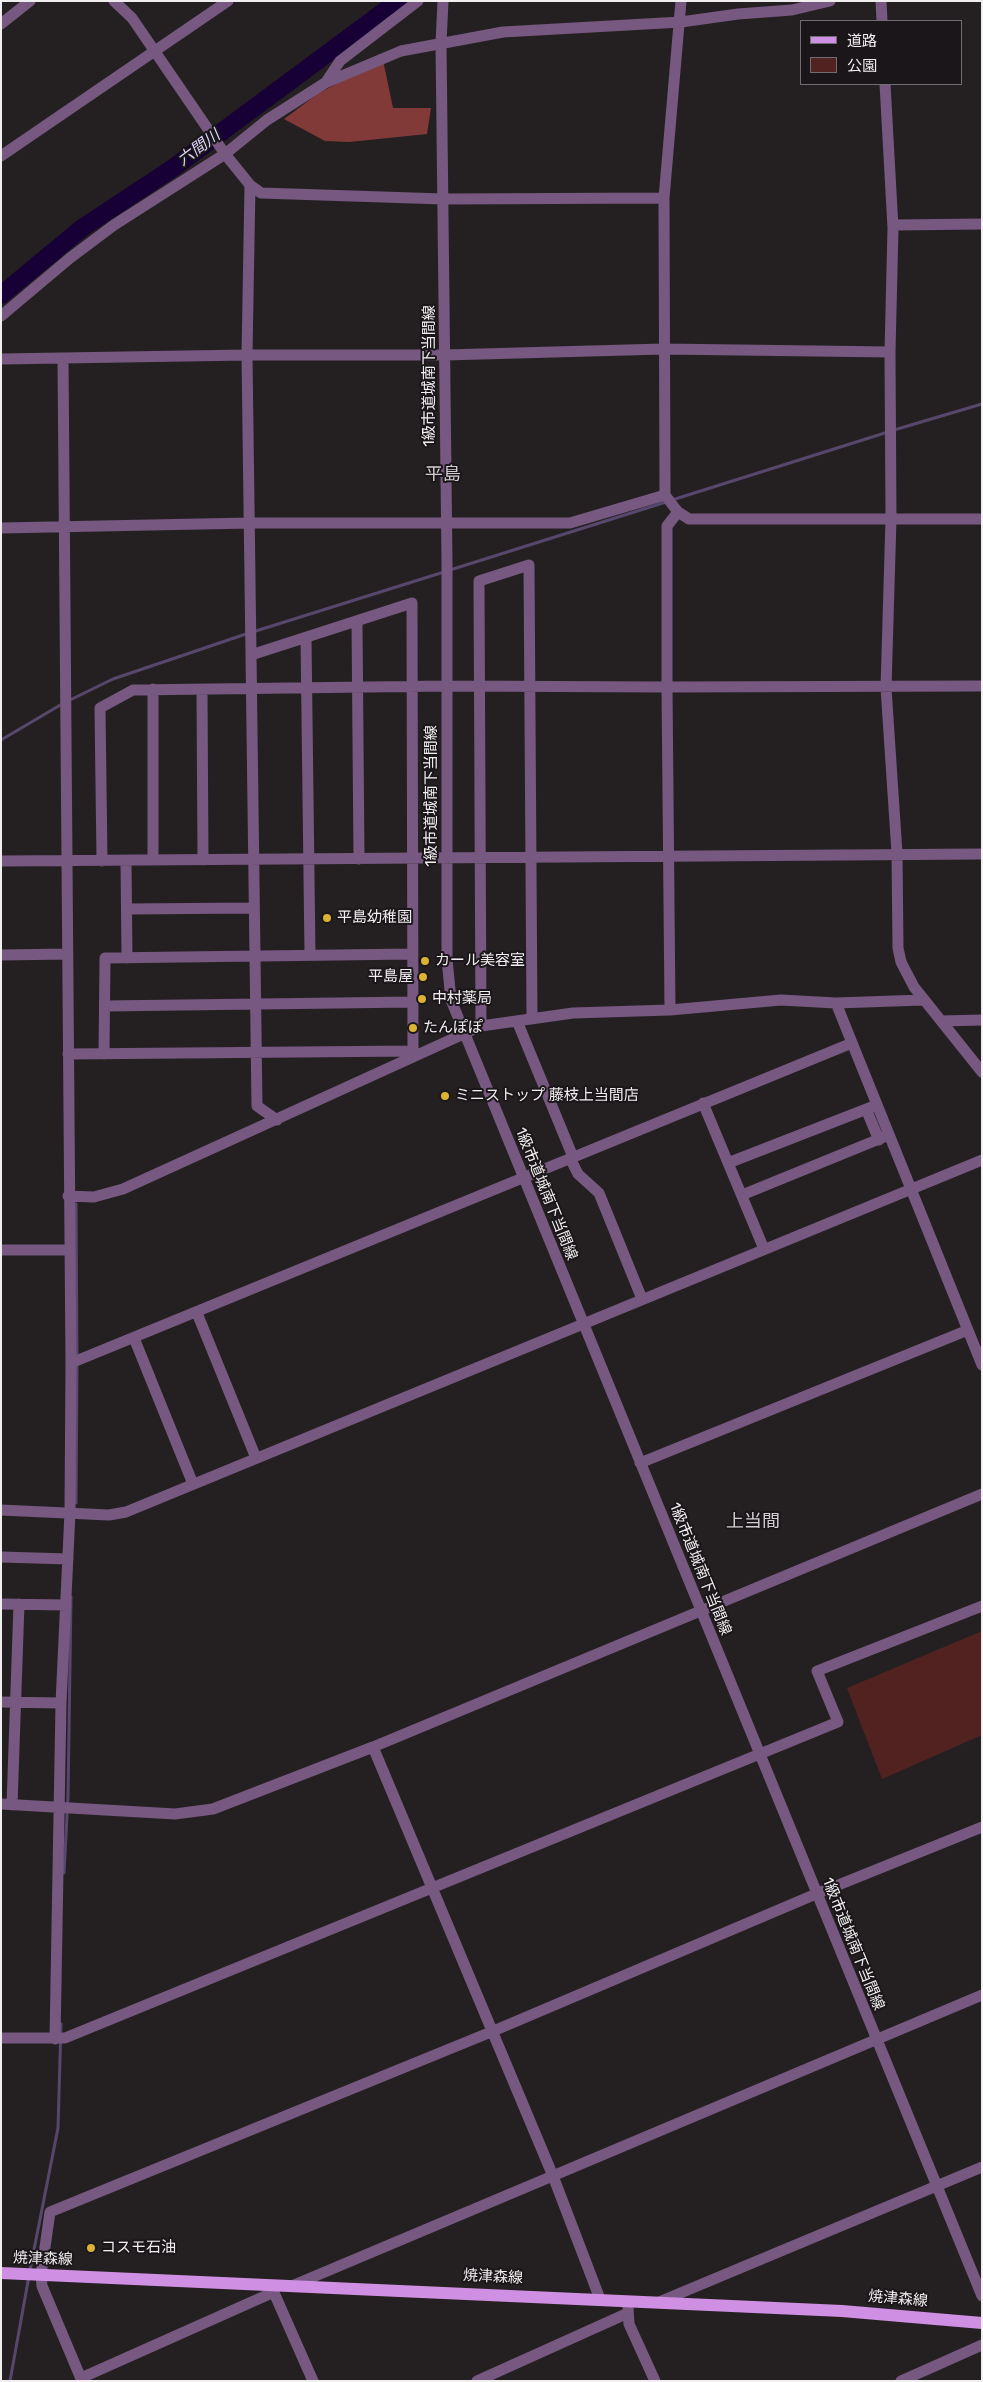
<!DOCTYPE html>
<meta charset="utf-8">
<style>
body{margin:0}
#map{position:relative;width:983px;height:2382px;overflow:hidden;background:#242022;font-family:Rubik,"Noto Sans JP",sans-serif}
canvas{display:block}
.frame{position:absolute;inset:0;border:2px solid #f0eeef;pointer-events:none}
.legend{position:absolute;left:800px;top:20px;width:162px;height:65px;box-sizing:border-box;background:#1a1619;border:1px solid #706c6f;margin:0;padding:6px 9px;list-style:none;font-size:15px;color:#f0eeef}
.legend li{display:flex;align-items:center;gap:10px;height:25px}
.legend b{width:25px;border:1px solid #706c6f}
</style>
<div id="map">
<canvas width="983" height="2382"></canvas>
<div class="frame"></div>
<ul class="legend">
<li><b style="height:6px;background:#cf8fe2"></b>道路</li>
<li><b style="height:14px;background:#522220"></b>公園</li>
</ul>
</div>
<script>
const ctx = document.querySelector('canvas').getContext('2d');
ctx.lineJoin = 'round';
function fillPath(path, color) {
  ctx.fillStyle = color;
  ctx.fill(path, 'evenodd');
}
function toPath(rows) {
  const path = new Path2D();
  for (const r of rows) {
    path.moveTo(r[0], r[1]);
    for (let i = 2; i < r.length; i += 2) path.lineTo(r[i], r[i + 1]);
  }
  return path;
}
function strokePath(path, color, width, dash) {
  ctx.strokeStyle = color;
  ctx.lineWidth = width;
  ctx.lineCap = dash ? 'butt' : 'round';
  ctx.setLineDash(dash || []);
  ctx.stroke(path);
}
function write(font, color, halo, rows, align = 'center') {
  ctx.font = font + ' Rubik,"Noto Sans JP",sans-serif';
  ctx.lineWidth = 4;
  ctx.setLineDash([]);
  ctx.textBaseline = 'middle';
  ctx.strokeStyle = halo;
  ctx.fillStyle = color;
  for (const [text, x, y, turn = 0] of rows) {
    ctx.save();
    ctx.translate(x, y);
    ctx.rotate((+turn || 0) * Math.PI / 180);
    ctx.textAlign = isNaN(turn) ? turn : align;
    if (halo) ctx.strokeText(text, 0, 0);
    ctx.fillText(text, 0, 0);
    ctx.restore();
  }
}
const green = toPath([
 [982,1631,982,1735,882,1779,847,1688]
]);
const forest = toPath([
 [383,60,393,108,431,108,427,134,349,142,325,141,284,119,319,93]
]);
const stream = toPath([
 [894,430,982,404],
 [672,500,888,432],
 [450,570,666,502],
 [70,700,113,679,243,635,444,572],
 [1,740,62,704],
 [76,1204,77,1356],
 [76,1503,77,1367],
 [64,1873,68,1797,71,1597],
 [30,2270,58,2128,61,2024],
 [10,2381,29,2276]
]);
const river = toPath([
 [1,295,82,228,173,168,398,1]
]);
const minor = toPath([
 [114,1,132,18,225,154,250,185,261,193,443,199,664,198],
 [443,1,441,43,447,563,447,959,451,1000,982,2296],
 [681,1,664,198,665,495,678,512,689,519,982,519],
 [881,1,882,21],
 [1,24,30,1],
 [326,82,340,61,418,1],
 [885,84,893,228,890,352,891,519,886,688,897,853,898,948,901,962,914,987,982,1072],
 [1,156,228,1],
 [250,185,247,355,251,655],
 [893,228,895,225,982,224],
 [1,316,70,258,114,225,225,154,267,120,325,83,401,51,503,32,681,22,738,14,792,10,830,1],
 [1,359,247,355,445,355,663,349,890,352],
 [678,512,667,526,667,687,982,686],
 [1,528,250,523,570,523,665,495],
 [357,621,359,859],
 [306,638,310,955],
 [202,690,203,860],
 [153,860,153,689],
 [1,861,982,854],
 [102,861,100,708,133,690,446,686,667,687,670,1010],
 [126,861,127,958],
 [127,909,253,908],
 [1,955,68,954],
 [836,1003,982,1365],
 [105,1006,413,1002],
 [517,1021,573,1157],
 [941,1021,982,1020],
 [481,1026,479,581,529,565,532,1019],
 [68,1054,413,1051,415,1056],
 [104,1054,105,958,413,954],
 [703,1103,764,1249],
 [866,1109,879,1140],
 [277,1120,257,1106,251,655,412,603,413,1051],
 [570,1158,578,1174,599,1193,642,1299],
 [728,1163,877,1105],
 [742,1195,889,1135],
 [68,1196,94,1197,123,1189,481,1026,573,1013,670,1010,781,1000,836,1003,923,1000],
 [1,1250,69,1250],
 [197,1313,256,1458],
 [134,1338,193,1484],
 [71,1363,852,1043],
 [640,1463,968,1330],
 [1,1510,109,1515,126,1512,982,1160],
 [1,1557,68,1559],
 [1,1604,66,1605],
 [1,1702,61,1703],
 [373,1747,553,2176,600,2299],
 [1,1804,175,1814,213,1809,373,1747,982,1494],
 [12,1805,19,1604],
 [1,2038,65,2038,838,1722,817,1671,982,1606],
 [55,2039,61,1703,70,1512,71,1363,63,358],
 [294,2285,982,1995],
 [271,2286,313,2381],
 [659,2302,982,2167],
 [628,2307,629,2324,655,2381],
 [81,2378,274,2292],
 [82,2381,42,2286,41,2275,50,2212,491,2032,816,1894,982,1827],
 [477,2381,628,2313],
 [901,2381,982,2345]
]);
const major = toPath([
 [1,2273,842,2311,982,2323]
]);
const markers = [
 [327,918,5,"#ddb233"],
 [425,961,5,"#ddb233"],
 [423,977,5,"#ddb233"],
 [422,999,5,"#ddb233"],
 [413,1028,5,"#ddb233"],
 [445,1096,5,"#ddb233"],
 [91,2248,5,"#ddb233"]
];
const streetNames = [
 ["1級市道城南下当間線",430,376,-90],
 ["1級市道城南下当間線",432,796,-90],
 ["1級市道城南下当間線",546,1194,68],
 ["1級市道城南下当間線",700,1569,68],
 ["1級市道城南下当間線",853,1944,68],
 ["焼津森線",43,2259,2],
 ["焼津森線",493,2277,3],
 ["焼津森線",898,2299,5]
];
const poiNames = [
 ["平島幼稚園",337,918],
 ["カール美容室",435,961],
 ["平島屋",413,977,"right"],
 ["中村薬局",432,999],
 ["たんぽぽ",423,1028],
 ["ミニストップ 藤枝上当間店",455,1096],
 ["コスモ石油",101,2248]
];
const waterNames = [
 ["六間川",199,148,-37]
];
const quarterNames = [
 ["平島",443,475],
 ["上当間",753,1522]
];
fillPath(green, '#522220');
fillPath(forest, '#823a38');
strokePath(stream, '#58476d', 3);
strokePath(river, '#170035', 18);
strokePath(minor, '#775880', 11);
strokePath(major, '#cf8fe2', 12);
for (const [x, y, r, color] of markers) {
  const dot = new Path2D();
  dot.arc(x, y, r, 0, 2 * Math.PI);
  ctx.fillStyle = color;
  ctx.fill(dot);
  strokePath(dot, '#1a1619', 2);
}
write('15px', '#f0eeef', '#1a1619', streetNames);
write('15px', '#f0eeef', '#1a1619', poiNames, 'left');
write('italic 16px', '#dcd3f8', '#1a1619', waterNames);
write('18px', '#d2cdd0', '#1a1619', quarterNames);
</script>
